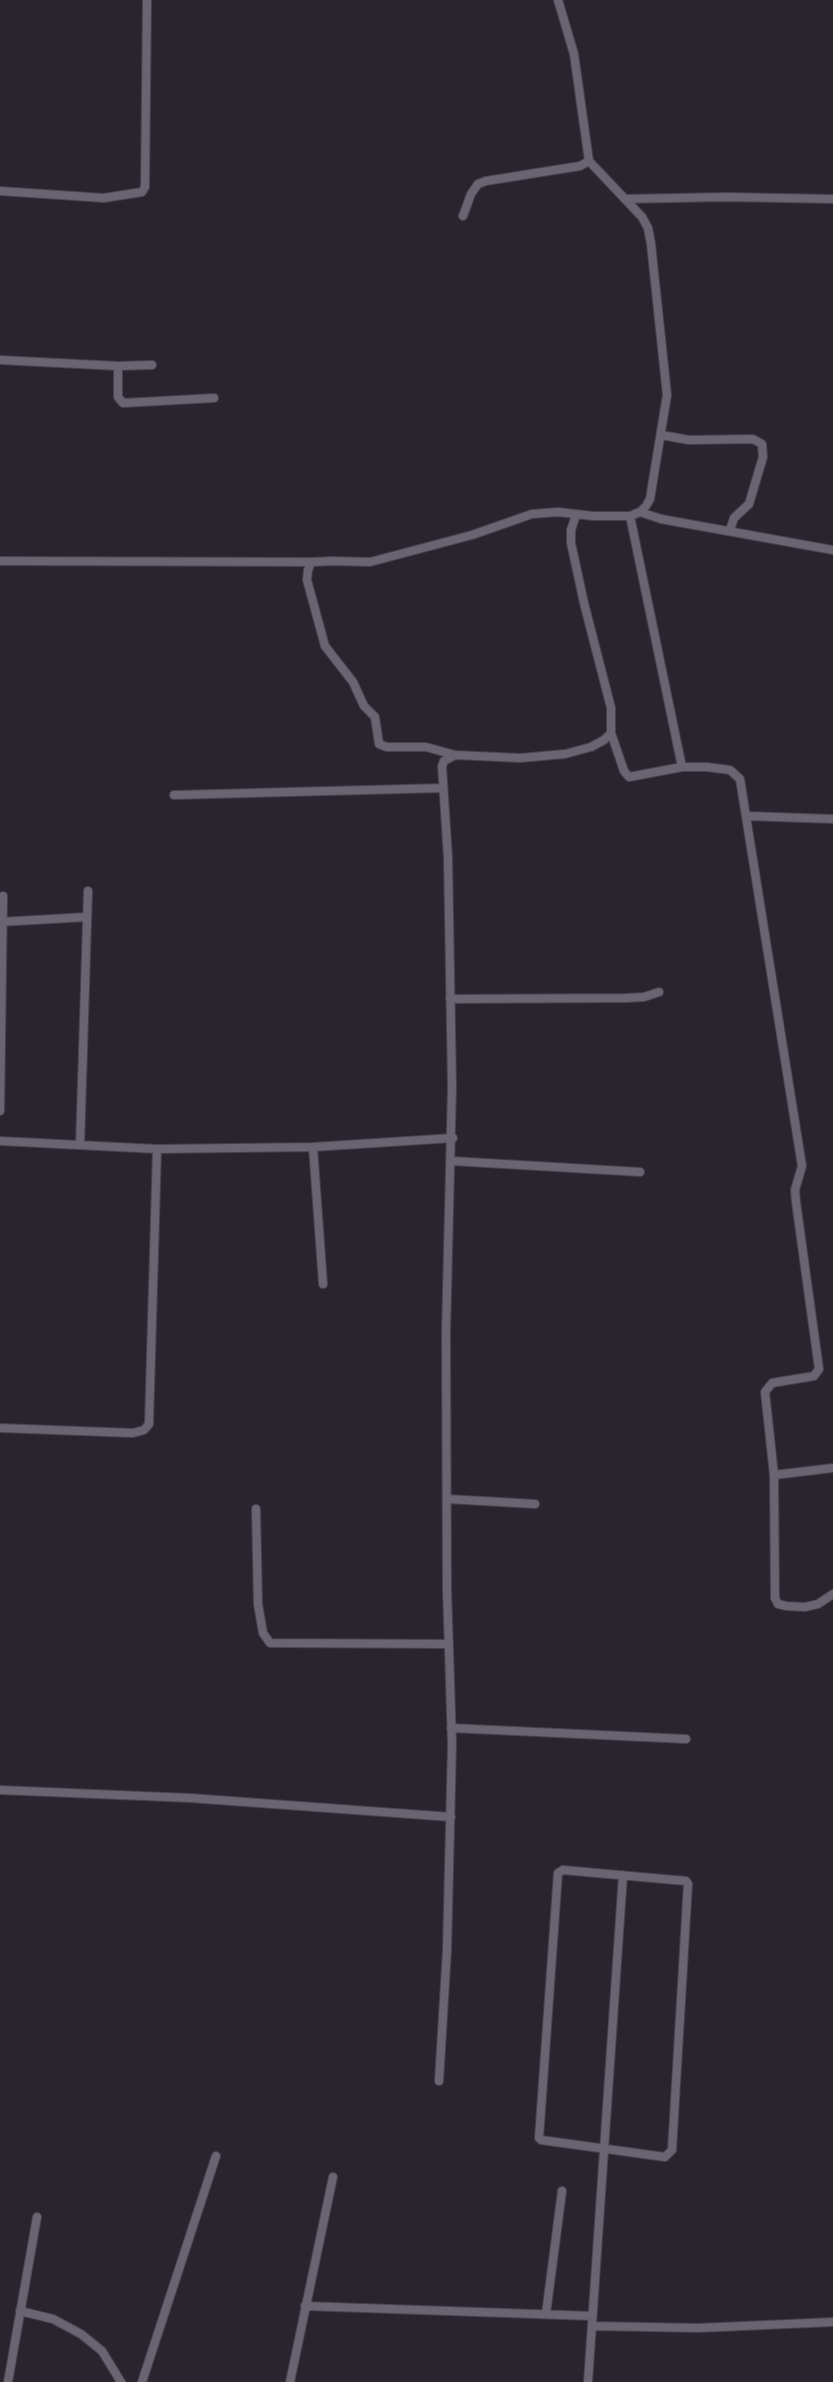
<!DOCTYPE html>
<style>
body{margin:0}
canvas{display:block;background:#2a242f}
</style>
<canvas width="833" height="2382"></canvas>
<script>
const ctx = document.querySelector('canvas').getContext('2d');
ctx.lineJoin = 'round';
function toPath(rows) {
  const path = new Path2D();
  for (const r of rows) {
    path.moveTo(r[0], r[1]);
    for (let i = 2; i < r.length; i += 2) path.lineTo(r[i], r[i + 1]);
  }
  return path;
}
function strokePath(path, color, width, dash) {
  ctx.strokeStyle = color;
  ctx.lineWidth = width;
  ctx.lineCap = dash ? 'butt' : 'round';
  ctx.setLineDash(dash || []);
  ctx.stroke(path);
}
const minor = toPath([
 [0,191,104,198,142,192,145,187,147,0],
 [625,199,726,197,833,199],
 [463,216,471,194,478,184,486,181,580,166,589,161],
 [0,360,118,366,152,365],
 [118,366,118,397,123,403,214,398],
 [661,435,689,440,753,439,762,444,763,457,749,504,734,518,730,530],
 [640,512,661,519,833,550],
 [630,516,682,767],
 [0,561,311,562,333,561,370,562,472,535,532,514,558,512,593,516,630,516,640,512,646,506,650,499,667,395,651,244,648,228,642,217,589,161,574,54,558,0],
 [311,562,308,570,307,580,325,646,353,682,364,706,375,717,379,744,387,747,426,747,455,755],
 [611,733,624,771,629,777,682,767,707,767,730,770,740,779,802,1166,795,1190,796,1202,819,1369,814,1376,772,1383,765,1392,774,1475,775,1598,778,1604,786,1606,805,1607,818,1604,833,1594],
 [174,795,443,788],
 [747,816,833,819],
 [0,922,86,917],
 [450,999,627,998,644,997,659,992],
 [0,1111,3,896],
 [0,1141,157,1149,313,1147,453,1138],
 [80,1145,88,891],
 [313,1147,323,1284],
 [452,1161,640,1172],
 [0,1428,133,1433,144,1430,149,1424,157,1149],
 [774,1475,833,1468],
 [447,1499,535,1504],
 [256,1509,258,1604,263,1633,270,1643,449,1644],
 [451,1728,686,1739],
 [0,1790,190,1798,451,1817],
 [563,1870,686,1881,688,1884,672,2150,665,2157,541,2140,539,2138,558,1873,563,1870],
 [439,2081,447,1950,452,1744,447,1589,446,1333,452,1087,448,858,442,766,444,761,455,755,520,758,565,754,591,747,604,740,611,733,611,708,584,603,571,543,571,530,576,515],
 [305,2306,592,2316],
 [20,2311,53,2319,81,2334,102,2351,121,2382],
 [546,2314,562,2191],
 [592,2326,698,2328,833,2322],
 [8,2382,37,2217],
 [142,2382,216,2156],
 [290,2382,333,2177],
 [588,2382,623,1875]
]);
strokePath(minor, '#47434c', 10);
strokePath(minor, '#6a6371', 8);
</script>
